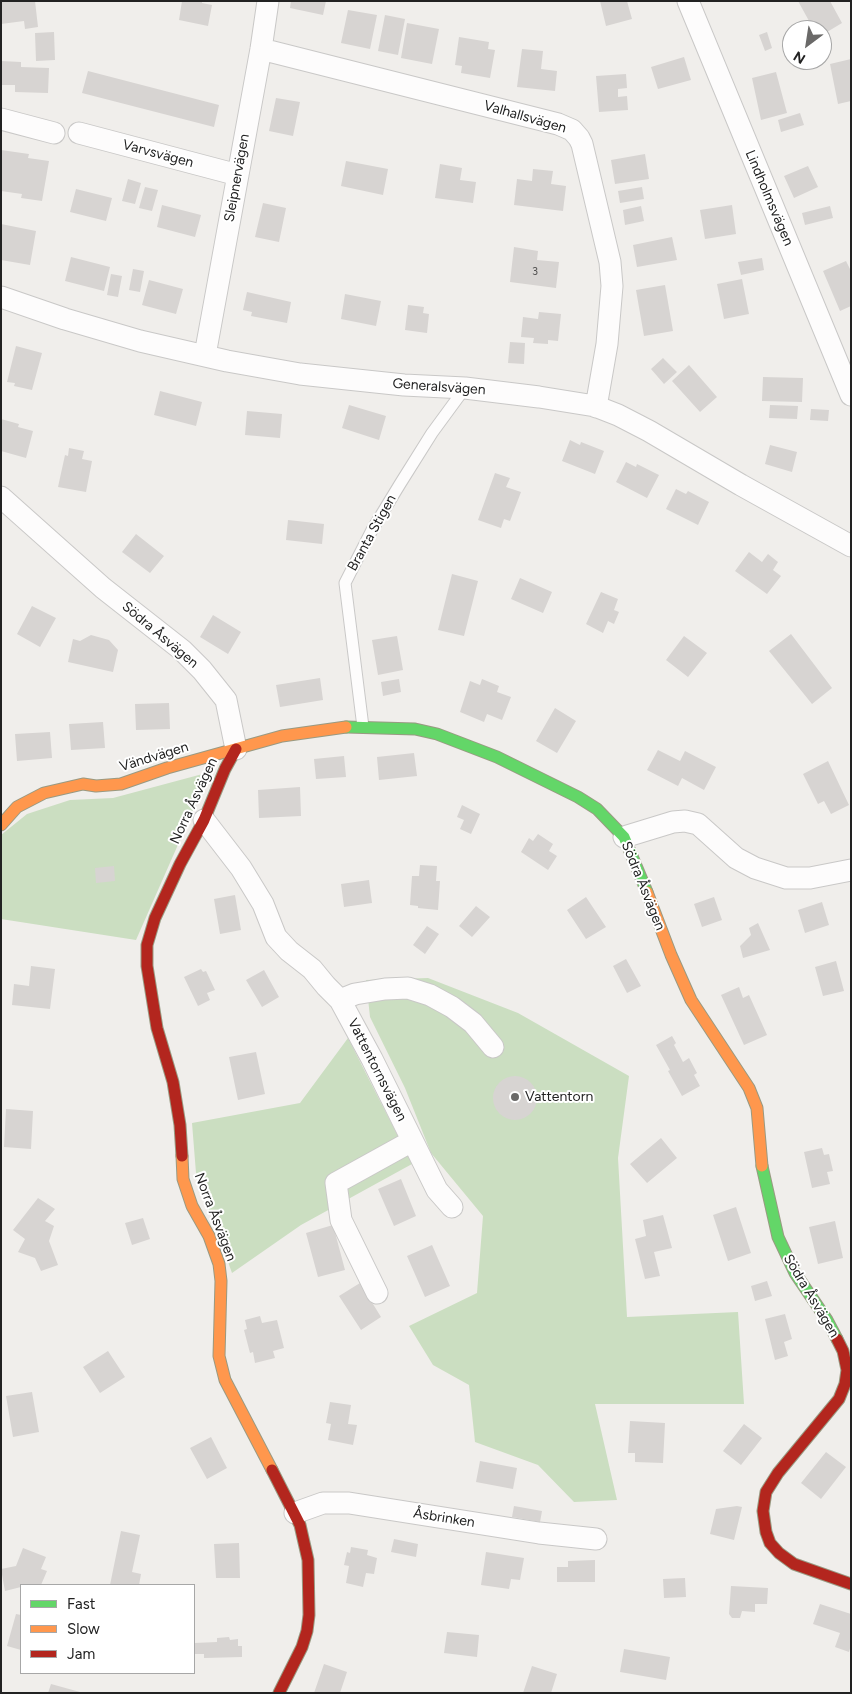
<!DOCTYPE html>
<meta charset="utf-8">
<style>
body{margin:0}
#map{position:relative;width:852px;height:1694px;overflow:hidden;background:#f0eeeb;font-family:Figtree,sans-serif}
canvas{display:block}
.frame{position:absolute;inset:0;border:2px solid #222;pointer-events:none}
.legend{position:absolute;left:20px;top:1584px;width:175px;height:90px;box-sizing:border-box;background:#fff;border:1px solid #a7a7a7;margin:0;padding:6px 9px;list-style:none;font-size:15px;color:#222}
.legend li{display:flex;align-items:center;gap:10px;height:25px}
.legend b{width:25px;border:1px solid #a7a7a7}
.north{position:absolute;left:782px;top:20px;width:50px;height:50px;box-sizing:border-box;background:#fff;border:1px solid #a7a7a7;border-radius:50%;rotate:211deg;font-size:14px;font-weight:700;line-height:20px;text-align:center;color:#222}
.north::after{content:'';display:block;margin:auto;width:18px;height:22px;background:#6a6968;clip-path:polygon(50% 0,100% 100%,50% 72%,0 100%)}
</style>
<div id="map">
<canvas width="852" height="1694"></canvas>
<div class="frame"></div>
<ul class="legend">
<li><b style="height:6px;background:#63d668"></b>Fast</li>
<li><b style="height:6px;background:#ff974d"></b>Slow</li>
<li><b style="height:6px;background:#b3261e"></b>Jam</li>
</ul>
<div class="north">N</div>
</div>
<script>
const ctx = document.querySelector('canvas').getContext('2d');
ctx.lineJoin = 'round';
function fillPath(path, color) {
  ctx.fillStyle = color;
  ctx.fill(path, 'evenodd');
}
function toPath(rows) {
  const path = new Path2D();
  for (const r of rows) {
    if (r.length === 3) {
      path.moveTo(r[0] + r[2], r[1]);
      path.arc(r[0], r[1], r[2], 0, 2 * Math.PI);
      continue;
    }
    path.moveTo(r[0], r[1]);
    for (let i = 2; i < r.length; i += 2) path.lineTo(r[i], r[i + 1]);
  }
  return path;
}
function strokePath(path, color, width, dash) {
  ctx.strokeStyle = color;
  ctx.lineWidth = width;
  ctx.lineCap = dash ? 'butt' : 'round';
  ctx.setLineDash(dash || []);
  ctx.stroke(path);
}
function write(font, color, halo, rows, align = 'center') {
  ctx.font = font + ' Figtree,sans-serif';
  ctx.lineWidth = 4;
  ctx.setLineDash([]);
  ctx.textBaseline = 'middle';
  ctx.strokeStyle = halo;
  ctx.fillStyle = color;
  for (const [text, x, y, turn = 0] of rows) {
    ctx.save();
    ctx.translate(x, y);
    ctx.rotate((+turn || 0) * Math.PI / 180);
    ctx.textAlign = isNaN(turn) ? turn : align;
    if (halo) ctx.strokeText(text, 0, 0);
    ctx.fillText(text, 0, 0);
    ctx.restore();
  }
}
const forest = toPath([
 [210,772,136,940,1,919,1,835,27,814,70,800,113,798],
 [428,978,518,1013,629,1076,618,1158,627,1317,738,1312,744,1404,595,1404,617,1500,574,1502,538,1465,475,1442,469,1385,433,1365,409,1326,477,1293,483,1216,431,1153,405,1088,370,1017,366,980],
 [348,1038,412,1164,301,1225,232,1273,196,1173,192,1123,300,1103]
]);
const building = toPath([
 [1,1,35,1,38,27,25,29,24,21,1,24],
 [182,1,202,1,202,3,212,5,208,26,179,20],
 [291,1,326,1,323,15,290,8],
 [600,1,627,1,632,19,606,26],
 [798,1,830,1,842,23,822,35,822,30,814,30],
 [348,10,377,15,370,49,341,43],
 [385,15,405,19,398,55,378,51],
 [407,23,439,29,432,64,401,58],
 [54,32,55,60,36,61,35,33],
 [767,32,772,48,765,51,759,35],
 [459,37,489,42,488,49,495,50,490,78,461,73,462,66,455,65],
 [522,49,543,51,541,69,557,71,555,91,517,87],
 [684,57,691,80,658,89,651,67],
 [851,59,851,101,838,104,830,64],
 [1,61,21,62,21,67,49,68,48,93,15,92,15,85,1,85],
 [88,71,219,105,214,127,82,93],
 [776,72,787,113,761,120,752,78],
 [626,74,627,88,618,89,618,97,627,96,628,110,599,112,596,76],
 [276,98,300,102,293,136,269,131],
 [800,113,804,125,781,132,778,120],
 [1,150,29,154,28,158,49,161,42,201,21,198,22,194,1,191],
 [645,154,649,179,615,184,611,160],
 [346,161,388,169,383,195,341,186],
 [440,164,462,168,460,180,476,182,473,203,435,198],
 [808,166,818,187,794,198,784,176],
 [533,169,553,171,551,184,566,186,563,211,514,205,517,179,532,181],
 [128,179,141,183,135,204,122,201],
 [145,187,158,190,152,211,139,208],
 [642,187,644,199,620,203,618,191],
 [76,189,112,198,106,221,70,212],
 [263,203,286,208,279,242,255,237],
 [162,205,201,215,195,237,157,227],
 [732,205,736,234,705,239,700,210],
 [641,206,644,221,625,225,623,210],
 [830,206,833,218,805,225,802,213],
 [1,224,36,231,30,265,1,260],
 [672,237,677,260,637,267,633,245],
 [514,247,538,251,537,260,559,262,556,288,510,282],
 [71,257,110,267,104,291,65,281],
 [762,258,764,270,741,275,738,262],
 [846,261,851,271,851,306,840,311,823,271],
 [133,269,144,271,140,292,129,290],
 [111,274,122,276,118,297,107,295],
 [742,279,749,314,724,319,717,284],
 [149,280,183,289,176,314,142,305],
 [665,285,673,331,644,336,636,290],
 [247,292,291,302,287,323,251,316,252,312,243,310],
 [345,294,381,301,376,326,341,319],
 [408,305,424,307,423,313,429,314,427,333,405,330],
 [539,312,561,314,558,341,548,340,548,344,533,343,534,338,521,337,523,317,538,319],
 [510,342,525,343,524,364,508,363],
 [16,346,42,353,32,390,14,386,15,383,7,382],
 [663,358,677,372,664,384,651,369],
 [689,365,717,397,700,412,672,381],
 [763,377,803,378,802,402,762,401],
 [160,391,202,402,196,426,154,415],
 [349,405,386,416,379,440,342,428],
 [770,405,798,406,797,419,769,418],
 [811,409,829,410,828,421,810,420],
 [247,411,282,414,280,438,245,435],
 [1,419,19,424,18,427,33,431,26,458,1,451],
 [570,440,580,445,581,442,604,451,595,474,562,461],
 [770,445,797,452,792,472,765,464],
 [69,448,84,451,82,459,92,461,86,492,58,487,65,455,68,456],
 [626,462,636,467,637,464,659,475,647,498,616,482],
 [495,473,510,478,506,487,521,492,510,521,504,519,501,528,478,520],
 [676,489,686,494,688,491,709,502,698,525,666,509],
 [288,520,324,524,322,544,286,540],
 [136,534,164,556,150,573,122,552],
 [749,552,762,562,768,554,778,562,773,570,781,576,767,594,735,571],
 [452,574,478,581,464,636,438,630],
 [520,578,552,592,543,613,511,599],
 [601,592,618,599,614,610,619,612,614,624,608,621,603,633,586,624],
 [32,606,56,618,40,647,17,634],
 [213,615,241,632,228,654,200,637],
 [791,634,832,688,812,704,769,651],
 [91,635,109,640,118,650,113,672,68,662,73,639,80,641],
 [397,636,403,670,378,675,372,640],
 [684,636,707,653,688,677,666,660],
 [320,678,323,700,280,707,276,685],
 [399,679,401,692,383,696,381,682],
 [482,679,499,686,497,692,511,697,502,720,487,714,484,722,460,712,470,681,480,685],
 [169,703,170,729,136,730,135,704],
 [555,708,576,721,557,753,536,741],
 [103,722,105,748,71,750,69,724],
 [50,732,52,758,17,761,15,734],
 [658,750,680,761,685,751,716,767,704,790,682,778,678,786,647,770],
 [414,753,417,776,379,780,377,757],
 [344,756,346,777,316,779,314,759],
 [828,761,849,805,831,814,824,801,818,804,803,774],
 [300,787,301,816,259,818,258,790],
 [462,805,480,814,471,834,460,829,464,820,457,817],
 [538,834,553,844,549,851,557,856,548,870,521,852,529,838,533,841],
 [420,865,437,866,436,881,440,881,438,910,418,908,418,906,410,905,412,876,419,876],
 [114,866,115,881,96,883,95,868],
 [369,880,372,903,344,907,341,884],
 [235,895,241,930,220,934,214,899],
 [586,897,606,927,586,939,567,910],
 [714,897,722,920,702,927,694,904],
 [822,902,829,925,805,933,798,910],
 [476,906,490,917,472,937,459,926],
 [758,923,770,950,743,958,740,946,751,935,749,928],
 [427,926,439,934,425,954,413,945],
 [626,959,641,986,627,993,613,966],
 [836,961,844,991,823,996,815,967],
 [31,966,55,969,50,1009,12,1005,14,984,29,986],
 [201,969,203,972,206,971,215,990,207,993,210,1000,198,1006,184,977],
 [264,970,279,997,262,1007,246,980],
 [739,987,743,998,749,995,767,1035,744,1045,721,995],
 [672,1036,676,1043,674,1045,683,1062,689,1058,697,1073,694,1075,700,1086,682,1096,668,1071,670,1070,656,1045],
 [256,1052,265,1094,238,1100,229,1057],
 [515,1098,22],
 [6,1109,33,1111,31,1149,4,1147],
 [661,1138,677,1158,647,1183,630,1164],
 [822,1148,824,1155,829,1154,833,1171,827,1172,830,1184,812,1188,804,1152],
 [401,1179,416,1216,394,1226,378,1189],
 [38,1198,55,1209,45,1221,54,1226,49,1241,58,1265,41,1271,35,1258,18,1252,25,1239,13,1230],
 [736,1207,751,1253,728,1261,713,1215],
 [663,1215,672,1248,654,1252,660,1276,645,1279,635,1239,646,1236,643,1220],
 [143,1218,150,1239,132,1245,125,1223],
 [835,1221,843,1258,818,1264,809,1227],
 [333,1225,345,1270,318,1277,306,1233],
 [432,1245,450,1286,425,1297,407,1256],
 [767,1281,772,1296,755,1301,751,1286],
 [360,1283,381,1317,361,1330,339,1296],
 [785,1314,792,1339,784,1342,788,1356,775,1360,765,1319],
 [260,1316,262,1323,277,1320,284,1348,273,1351,275,1358,255,1363,253,1352,250,1353,244,1330,247,1329,245,1320],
 [108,1351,125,1377,100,1393,83,1367],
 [32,1392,39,1432,13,1437,6,1396],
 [330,1402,351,1405,348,1424,357,1425,353,1445,328,1440,331,1424,326,1423],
 [630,1421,665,1423,663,1463,635,1462,635,1453,628,1453],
 [744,1424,762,1438,741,1465,723,1451],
 [211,1437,227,1468,207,1479,190,1448],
 [826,1452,846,1467,821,1499,801,1483],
 [480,1461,517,1468,513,1489,476,1482],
 [514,1506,542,1511,540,1522,512,1517],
 [737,1506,742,1507,734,1540,710,1534,716,1509],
 [121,1531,140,1535,132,1572,141,1574,139,1585,110,1585],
 [394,1539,418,1544,416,1557,391,1552],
 [239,1543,240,1578,216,1578,214,1544],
 [351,1547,368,1550,367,1555,377,1558,374,1574,366,1573,363,1587,346,1583,349,1566,344,1565,347,1552,350,1553],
 [23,1548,46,1557,41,1569,47,1571,41,1585,21,1585,21,1587,5,1591,1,1569,16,1566],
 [486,1552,524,1558,520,1580,511,1579,509,1589,481,1585],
 [595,1560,595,1582,557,1582,557,1567,568,1567,568,1561],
 [685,1578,686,1597,664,1598,663,1579],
 [731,1586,768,1588,767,1604,755,1604,755,1612,742,1611,740,1618,732,1618,729,1614],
 [820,1604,851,1614,851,1645,849,1652,835,1647,840,1633,813,1624],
 [16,1614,21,1615,21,1650,7,1646],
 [447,1632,479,1635,477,1657,444,1653],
 [229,1637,230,1640,238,1639,238,1646,242,1646,242,1657,204,1658,204,1654,194,1654,194,1643,217,1642,217,1638],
 [624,1649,670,1657,666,1680,620,1672],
 [324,1664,347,1672,340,1693,314,1693],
 [532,1666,557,1674,551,1693,523,1693],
 [51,1684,80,1692,79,1693,48,1693]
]);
const lane = toPath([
 [363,727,345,583,372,530,400,484,432,433,465,388]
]);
const street = toPath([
 [688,1,851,395],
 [261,49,558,124,572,130,579,138,582,144,610,262,612,286,607,344,596,407],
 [1,119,54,133],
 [79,133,238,175],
 [1,297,65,319,140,341,227,361,300,374,404,385,465,388,539,397,595,406,618,415,649,431,741,485,851,546],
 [205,355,261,49,268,1],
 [1,497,103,588,182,650,202,670,226,700,236,749],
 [204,820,241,868,263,904,276,937,289,951,312,969,326,986,340,1000,372,1059,437,1190,452,1207],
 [624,837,673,822,685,821,698,824,736,858,755,868,786,878,810,878,851,870],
 [340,1000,355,994,385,989,408,988,430,995,452,1007,473,1023,493,1047],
 [377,1293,341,1220,336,1183,412,1141],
 [295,1513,323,1503,349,1503,539,1533,596,1539]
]);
const fast = toPath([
 [346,727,415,729,437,734,497,757,578,797,597,809,624,837,647,892],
 [762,1166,778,1237,795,1273,827,1320,837,1339]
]);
const slow = toPath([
 [1,825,17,807,44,793,83,784,96,786,121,784,167,768,282,736,346,727],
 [647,892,671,955,691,1000,749,1088,757,1108,762,1166],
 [182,1156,183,1179,192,1206,209,1236,219,1264,221,1281,219,1356,225,1380,272,1470]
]);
const jam = toPath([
 [182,1156,180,1125,173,1082,157,1028,147,966,147,945,155,918,180,864,204,820,225,769,236,749],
 [837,1339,843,1351,847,1370,845,1384,839,1399,778,1473,766,1492,763,1511,766,1532,770,1543,779,1553,794,1564,851,1584],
 [272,1470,300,1525,308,1560,309,1615,307,1631,302,1647,279,1693]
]);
const markers = [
 [515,1097,5,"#6a6968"]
];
const numberNames = [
 ["3",535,272]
];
const streetNames = [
 ["Valhallsvägen",525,117,16],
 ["Varvsvägen",158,154,15],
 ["Sleipnervägen",237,178,-80],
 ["Lindholmsvägen",769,198,67],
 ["Generalsvägen",439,387,4],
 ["Branta Stigen",372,533,-61],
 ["Södra Åsvägen",160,635,40],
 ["Vändvägen",154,757,-17],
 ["Norra Åsvägen",194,801,-65],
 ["Södra Åsvägen",643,886,68],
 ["Vattentornsvägen",377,1070,63],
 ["Norra Åsvägen",215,1217,69],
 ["Södra Åsvägen",811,1296,59],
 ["Åsbrinken",444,1518,9]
];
const poiNames = [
 ["Vattentorn",525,1097]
];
fillPath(forest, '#cbdec1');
fillPath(building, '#d7d4d2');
strokePath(lane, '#c9c8c7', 13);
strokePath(street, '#c9c8c7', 23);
strokePath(fast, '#999a82', 13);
strokePath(slow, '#999a82', 13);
strokePath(jam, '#999a82', 13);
strokePath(lane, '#fdfcfc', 11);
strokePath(street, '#fdfcfc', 21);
strokePath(fast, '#63d668', 11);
strokePath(slow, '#ff974d', 11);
strokePath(jam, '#b3261e', 11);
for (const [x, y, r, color] of markers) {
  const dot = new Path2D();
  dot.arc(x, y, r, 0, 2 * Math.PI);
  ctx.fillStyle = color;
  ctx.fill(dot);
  strokePath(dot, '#fff', 2);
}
write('11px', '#4f4e4e', null, numberNames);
write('14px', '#222', '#fff', streetNames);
write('14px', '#222', '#fff', poiNames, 'left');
</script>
